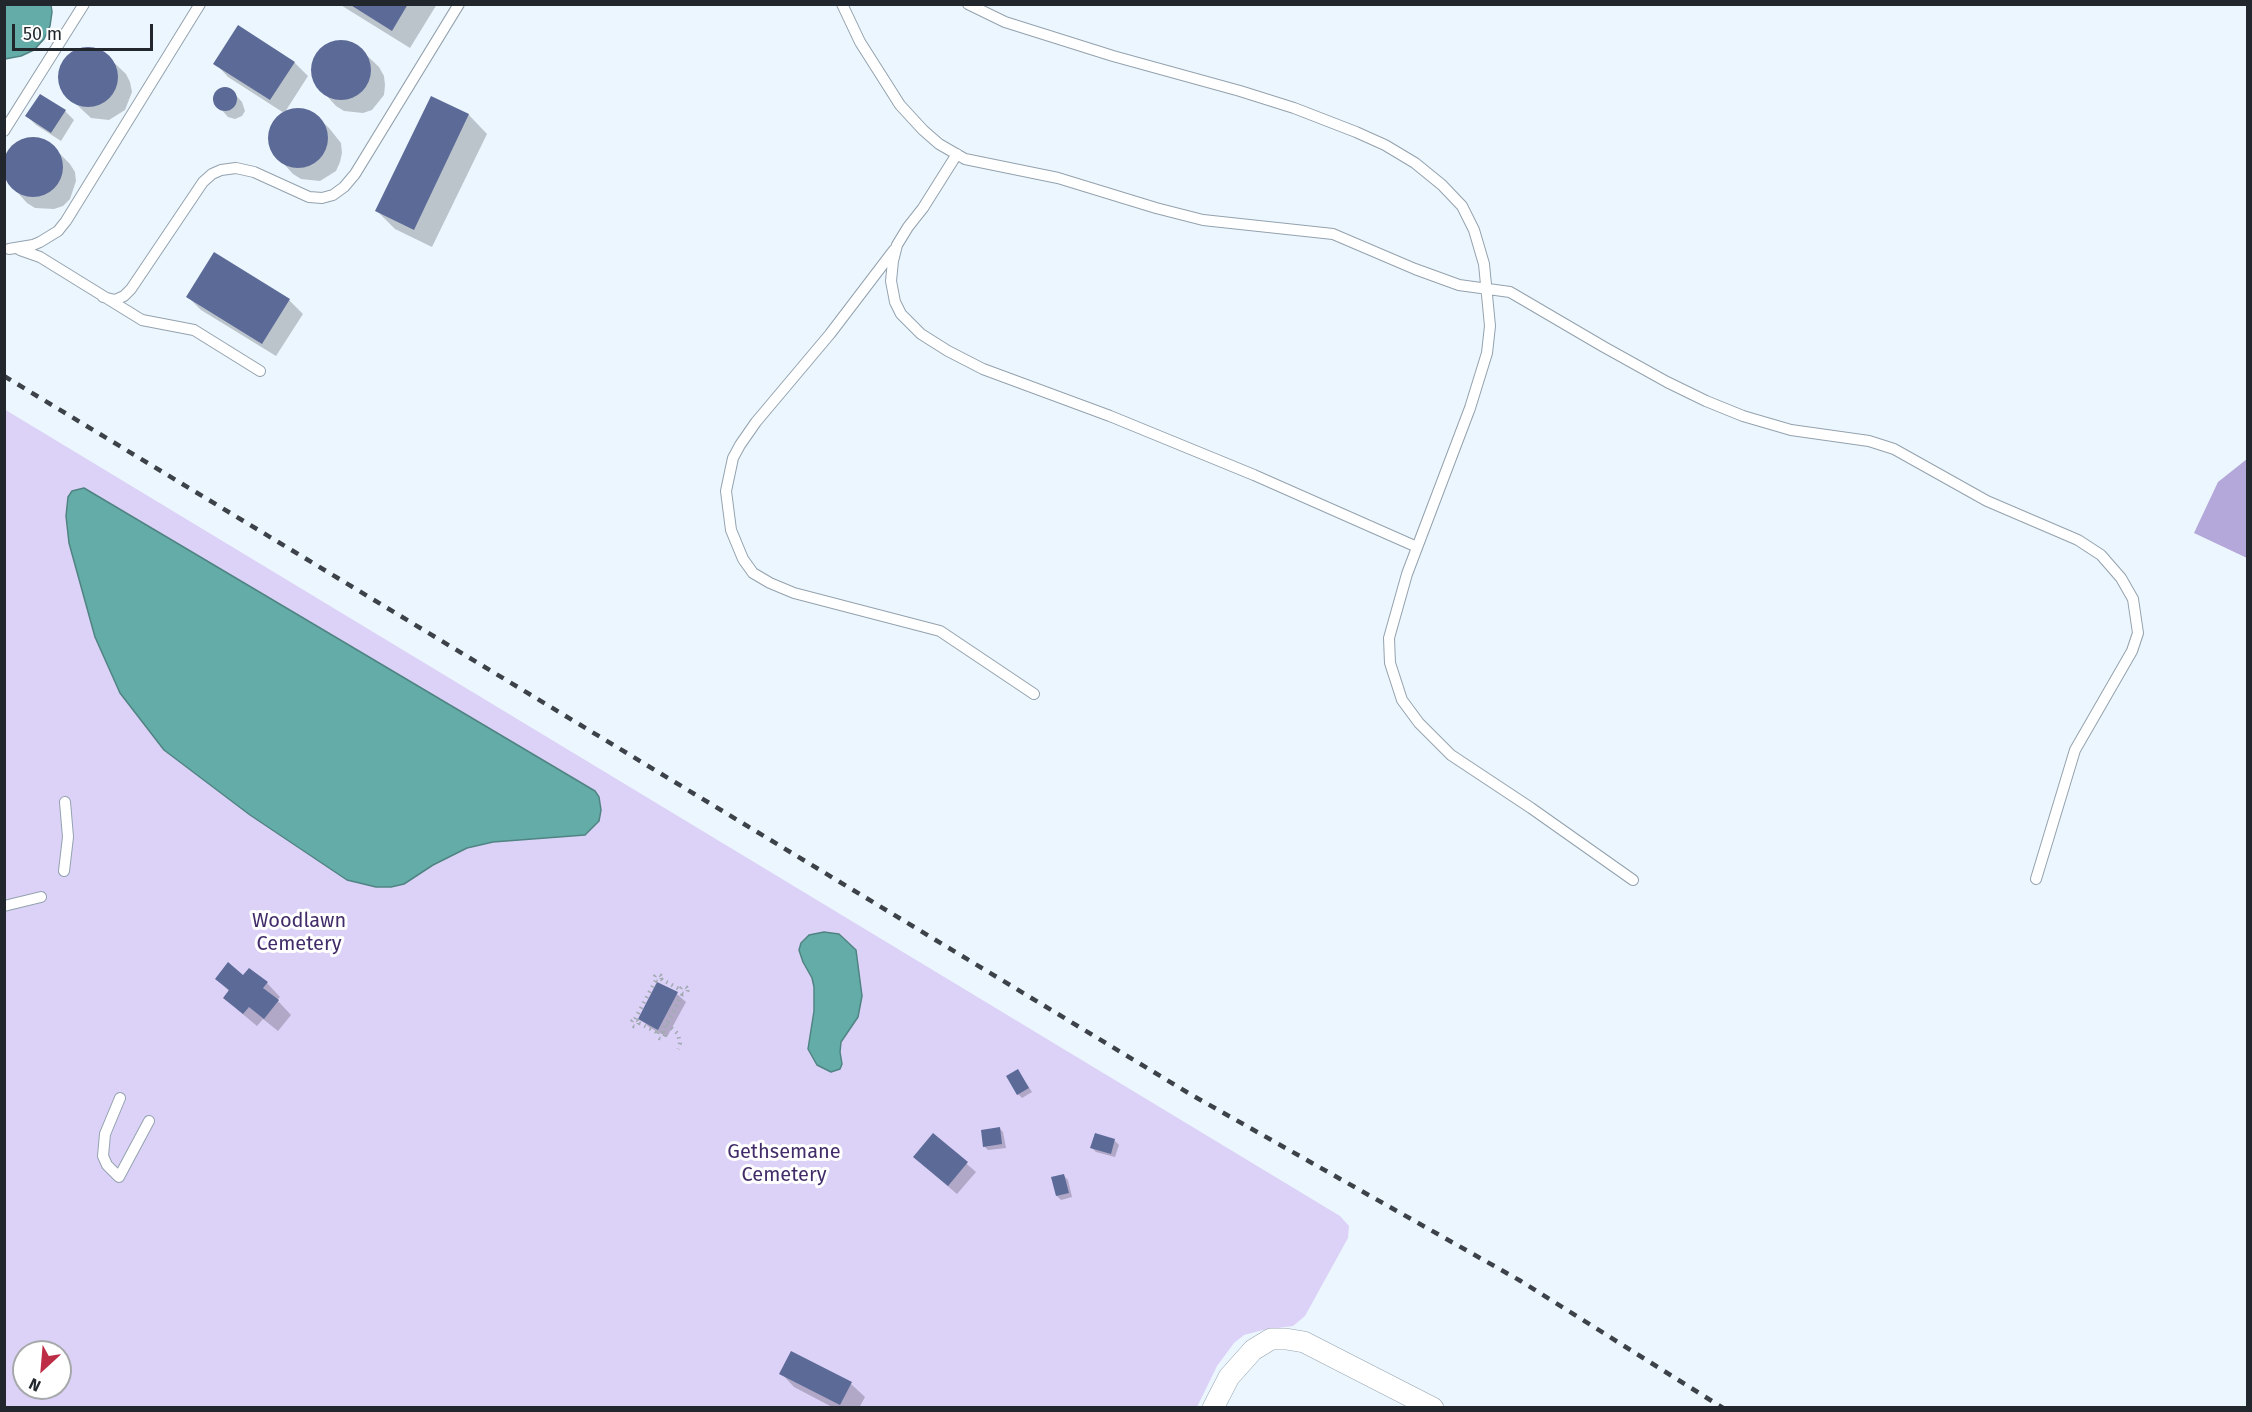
<!DOCTYPE html>
<style>
body{margin:0}
#map{position:relative;width:2252px;height:1412px;overflow:hidden;background:#ecf6fe;font-family:"Fira Sans",sans-serif}
canvas{display:block}
.frame{position:absolute;inset:0;border:6px solid #21272c;pointer-events:none}
.north{position:absolute;left:12px;top:1340px;width:60px;height:60px;box-sizing:border-box;background:#fff;border:2px solid #a6a9ab;border-radius:50%;rotate:206deg;font-size:16px;font-weight:700;line-height:24px;text-align:center;color:#21272c}
.north::after{content:'';display:block;margin:auto;width:21px;height:27px;background:#be2d46;clip-path:polygon(50% 0,100% 100%,50% 72%,0 100%)}
.scale{position:absolute;left:12px;top:24px;width:141px;height:27px;box-sizing:border-box;border:3px solid #21272c;border-top:0;padding-left:8px;font-size:18px;line-height:21px;white-space:nowrap;color:#21272c;-webkit-text-stroke:4px #fff;paint-order:stroke}
</style>
<div id="map">
<canvas width="2252" height="1412"></canvas>
<div class="frame"></div>
<div class="north">N</div>
<div class="scale">50 m</div>
</div>
<script>
const ctx = document.querySelector('canvas').getContext('2d');
ctx.lineJoin = 'round';
function fillPath(path, color) {
  ctx.fillStyle = color;
  ctx.fill(path, 'evenodd');
}
function toPath(rows) {
  const path = new Path2D();
  for (const r of rows) {
    if (r.length === 3) {
      path.moveTo(r[0] + r[2], r[1]);
      path.arc(r[0], r[1], r[2], 0, 2 * Math.PI);
      continue;
    }
    path.moveTo(r[0], r[1]);
    for (let i = 2; i < r.length; i += 2) path.lineTo(r[i], r[i + 1]);
  }
  return path;
}
function strokePath(path, color, width, dash) {
  ctx.strokeStyle = color;
  ctx.lineWidth = width;
  ctx.lineCap = dash ? 'butt' : 'round';
  ctx.setLineDash(dash || []);
  ctx.stroke(path);
}
function write(font, color, halo, rows, align = 'center') {
  ctx.font = font + ' "Fira Sans",sans-serif';
  ctx.lineWidth = 6;
  ctx.setLineDash([]);
  ctx.textBaseline = 'middle';
  ctx.strokeStyle = halo;
  ctx.fillStyle = color;
  for (const [text, x, y, turn = 0] of rows) {
    ctx.save();
    ctx.translate(x, y);
    ctx.rotate((+turn || 0) * Math.PI / 180);
    ctx.textAlign = isNaN(turn) ? turn : align;
    if (halo) ctx.strokeText(text, 0, 0);
    ctx.fillText(text, 0, 0);
    ctx.restore();
  }
}
const green = toPath([
 [4,409,1340,1216,1349,1226,1348,1238,1305,1316,1293,1326,1263,1330,1244,1335,1234,1343,1217,1366,1197,1407,5,1407],
 [24,1352,60,1352,60,1388,24,1388]
]);
const forest = toPath([
 [2247,459,2247,558,2194,533,2218,482]
]);
const water = toPath([
 [5,4,51,5,52,12,50,26,44,39,34,50,21,56,5,59,5,4],
 [84,488,595,791,599,797,601,810,599,821,585,835,493,842,467,848,433,865,404,884,391,887,376,887,347,880,250,815,164,750,120,693,95,637,69,543,66,516,68,497,72,491,84,488],
 [824,932,839,934,856,950,862,996,858,1017,841,1042,840,1052,842,1064,840,1069,831,1072,817,1065,808,1049,814,1011,814,987,812,978,803,962,799,950,801,943,809,935,824,932]
]);
const shadow = toPath([
 [339,4,437,4,410,48],
 [339,41,357,46,379,67,384,76,385,85,384,95,372,110,363,113,344,111,336,106,316,84,313,75,315,57,329,44],
 [85,48,95,49,104,53,126,74,130,82,132,92,125,110,109,120,91,118,62,91,59,82,62,64,68,56,76,51],
 [215,63,295,63,308,76,285,112,296,109,305,110,314,113,329,128,341,143,342,153,340,162,336,171,320,181,301,179,293,174,273,152,269,133,272,124,284,113,228,77],
 [224,89,233,92,242,102,245,111,242,116,235,119,228,117,219,107,215,97,218,92],
 [41,96,65,111,74,120,61,141,36,125,27,116],
 [431,98,469,115,487,134,432,247,395,229,377,211],
 [30,138,48,142,70,164,75,172,76,181,70,199,63,206,54,209,35,208,27,203,7,181,4,167,6,153,12,145],
 [214,254,289,300,303,314,276,356,201,310,188,297],
 [244,977,267,983,280,997,277,1000,291,1015,278,1031,263,1019,257,1026,239,1011,225,997,230,992,217,979],
 [677,994,686,1002,667,1037,649,1027,640,1018],
 [1018,1071,1032,1092,1022,1098,1018,1094],
 [999,1128,1003,1132,1006,1148,988,1150,984,1146],
 [933,1135,976,1172,957,1194,923,1165],
 [1096,1135,1115,1141,1119,1145,1115,1157,1096,1152,1092,1148],
 [1064,1176,1068,1180,1072,1197,1061,1200,1057,1196],
 [781,1373,851,1384,865,1397,859,1408,834,1408,794,1387]
]);
const building = toPath([
 [349,4,408,4,392,31],
 [238,25,295,62,270,100,213,64],
 [341,70,30],
 [88,77,30],
 [225,99,12],
 [40,94,66,110,51,133,25,116],
 [431,96,469,114,414,230,375,211],
 [298,138,30],
 [33,167,30],
 [214,252,290,299,262,344,186,297],
 [228,962,243,975,249,968,268,982,263,988,279,1000,264,1019,249,1007,243,1014,223,998,229,990,215,979],
 [657,982,678,992,658,1030,638,1019],
 [1018,1069,1029,1088,1017,1095,1006,1076],
 [1000,1127,1002,1144,983,1147,981,1130],
 [933,1133,968,1162,948,1186,913,1157],
 [1095,1133,1115,1139,1111,1154,1090,1148],
 [1064,1174,1069,1193,1056,1196,1051,1177],
 [791,1351,852,1382,840,1405,779,1374]
]);
const path = toPath([
 [658,978,3.5],
 [661,979,681,990],
 [684,990,3.5],
 [635,1019,656,980],
 [635,1023,3.5],
 [639,1023,658,1033],
 [667,1024,678,1034,680,1043,678,1049],
 [661,1035,3.5],
 [662,1033,683,993]
]);
const service = toPath([
 [842,4,860,42,900,105,923,130,939,144,965,159,1058,178,1156,208,1203,220,1333,234,1415,269,1459,285,1510,292,1604,347,1667,382,1706,401,1743,416,1791,430,1869,441,1894,449,1987,501,2078,540,2101,555,2121,578,2133,599,2138,633,2132,651,2075,750,2036,879],
 [968,4,1005,22,1113,56,1240,91,1294,108,1356,132,1385,145,1415,163,1442,185,1462,206,1474,230,1484,264,1490,326,1487,353,1470,408,1407,574,1389,638,1390,663,1402,700,1419,723,1451,755,1531,808,1633,880],
 [4,131,84,4],
 [957,154,923,208,908,227,897,245,893,261,891,281,895,302,901,314,921,334,948,351,983,369,1110,416,1254,475,1417,547],
 [9,249,33,245,40,242,58,231,66,221,200,4],
 [20,250,40,257,142,320,194,330,260,371],
 [894,250,830,334,756,422,740,445,733,458,726,491,731,530,743,559,753,573,770,583,794,593,940,631,1034,694],
 [103,297,115,300,124,296,131,289,203,182,212,174,221,170,236,168,254,172,309,197,322,198,333,195,344,187,355,174,459,4],
 [64,871,68,837,65,802],
 [4,906,41,897],
 [120,1098,105,1134,103,1156,107,1165,119,1177,149,1121]
]);
const minor = toPath([
 [1213,1408,1229,1377,1253,1350,1271,1339,1286,1339,1304,1342,1433,1408]
]);
const rail = toPath([
 [4,376,1190,1094,1519,1280,1723,1408]
]);
const parkNames = [
 ["Woodlawn",299,921],
 ["Cemetery",299,944],
 ["Gethsemane",784,1152],
 ["Cemetery",784,1175]
];
fillPath(green, '#dcd2f8');
fillPath(forest, '#b4a7d9');
fillPath(water, '#64aca8');
strokePath(water, '#508483', 1.5);
fillPath(shadow, '#0003');
fillPath(building, '#5c6a97');
strokePath(service, '#93a2ae', 12);
strokePath(minor, '#93a2ae', 22);
strokePath(path, '#a1aab0', 4, [1.5, 4.5]);
strokePath(service, '#fff', 10);
strokePath(minor, '#fff', 21);
strokePath(rail, '#3c4248', 4.5, [8, 8]);
write('20px', '#412c69', '#fff', parkNames);
</script>
